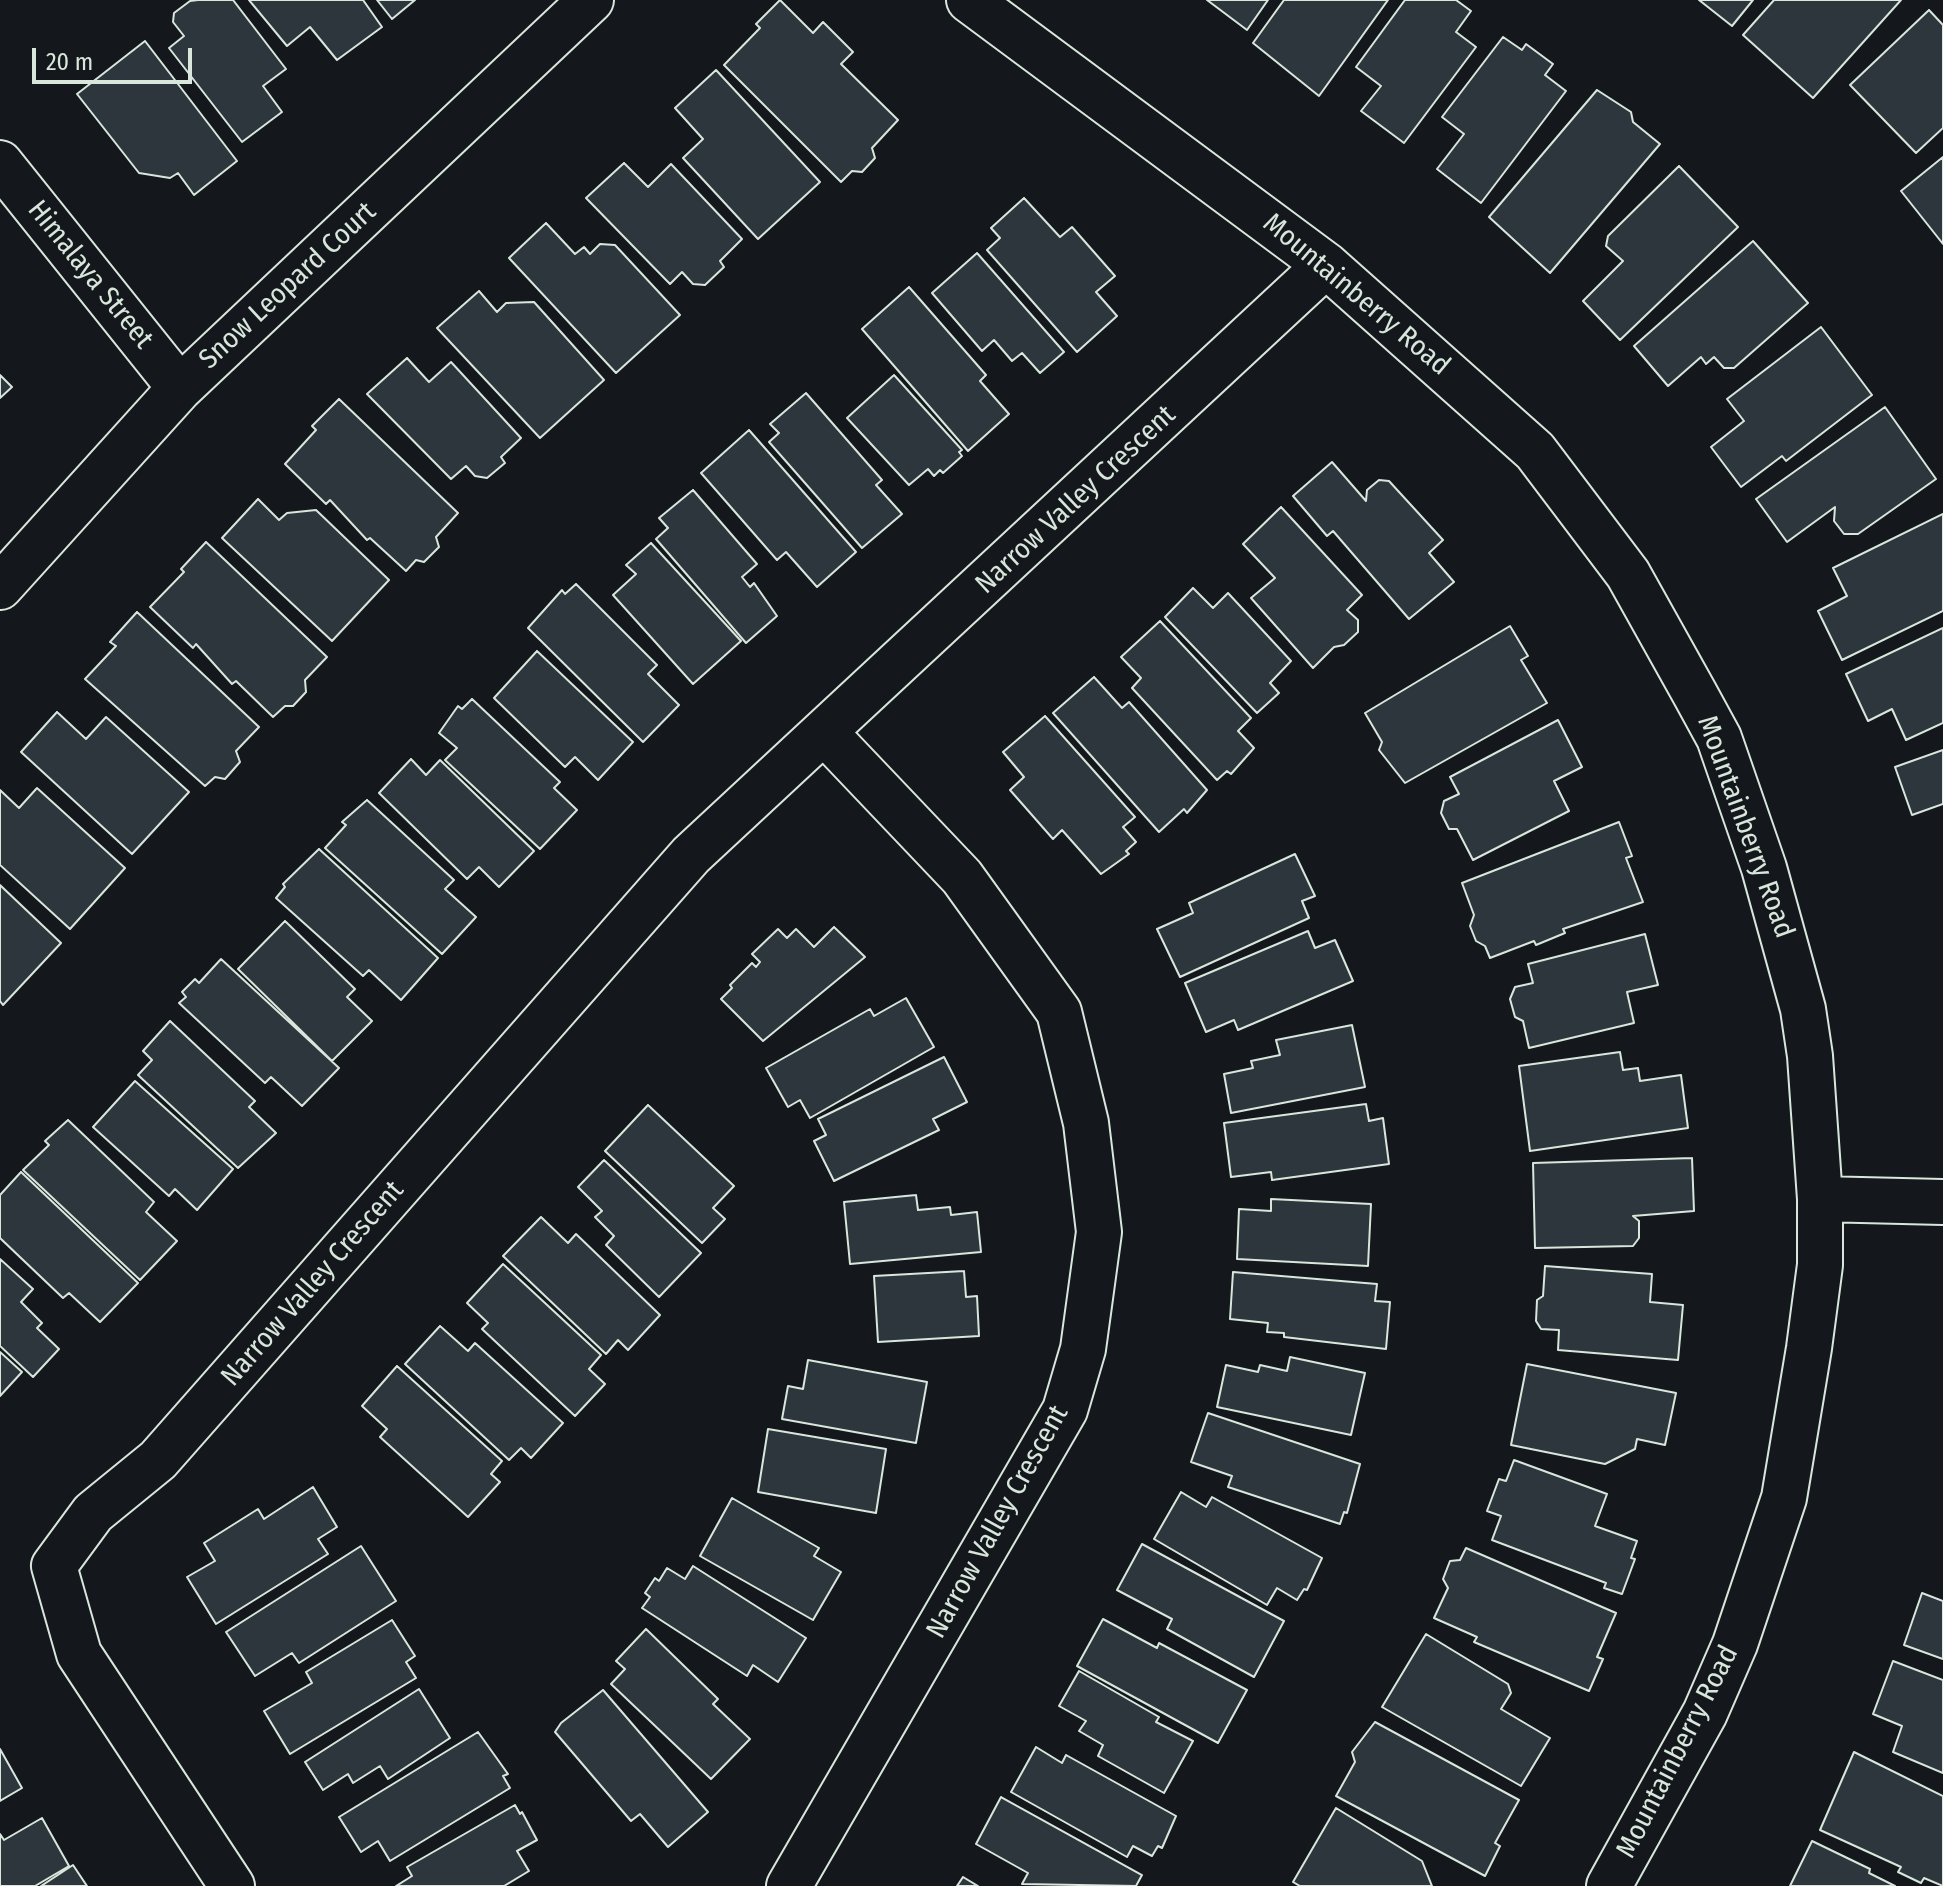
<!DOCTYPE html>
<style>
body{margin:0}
#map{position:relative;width:1943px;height:1886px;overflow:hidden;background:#14181c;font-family:"Fira Sans Condensed",sans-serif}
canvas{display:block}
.scale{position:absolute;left:32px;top:48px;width:160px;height:36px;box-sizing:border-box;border:4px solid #d8e6dc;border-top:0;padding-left:10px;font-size:24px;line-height:28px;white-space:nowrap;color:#d8e6dc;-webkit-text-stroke:6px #14181c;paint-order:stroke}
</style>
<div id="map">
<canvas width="1943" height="1886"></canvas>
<div class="scale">20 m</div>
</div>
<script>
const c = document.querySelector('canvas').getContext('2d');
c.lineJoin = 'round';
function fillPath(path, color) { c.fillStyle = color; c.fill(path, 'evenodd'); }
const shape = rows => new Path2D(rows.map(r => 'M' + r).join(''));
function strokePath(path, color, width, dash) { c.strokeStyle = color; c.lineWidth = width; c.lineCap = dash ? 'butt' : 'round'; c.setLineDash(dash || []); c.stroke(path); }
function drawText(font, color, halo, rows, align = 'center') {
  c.font = font + ' "Fira Sans Condensed",sans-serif'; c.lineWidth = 6; c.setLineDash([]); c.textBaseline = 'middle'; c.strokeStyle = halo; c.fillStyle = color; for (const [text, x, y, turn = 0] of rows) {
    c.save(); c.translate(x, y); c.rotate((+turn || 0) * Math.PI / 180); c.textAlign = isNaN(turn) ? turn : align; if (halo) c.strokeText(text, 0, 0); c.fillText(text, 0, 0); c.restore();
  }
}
const building = shape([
 [198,0,233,0,286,69,263,86,282,112,242,142,169,48,184,36,173,22,174,13,190,1,198,0],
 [249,0,363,0,382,27,337,60,310,27,287,46,249,0],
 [377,0,415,0,392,19,377,0],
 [780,0,813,33,823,22,853,52,841,64,898,120,872,148,875,158,862,172,852,171,841,182,724,65,760,28,756,24,780,0],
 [1207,0,1268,0,1247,30,1207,0],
 [1284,0,1388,0,1319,96,1253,43,1284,0],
 [1405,0,1456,0,1471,11,1456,32,1476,47,1404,143,1361,111,1381,86,1356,67,1405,0],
 [1699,0,1753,0,1732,26,1699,0],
 [1774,0,1901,0,1813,98,1743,35,1774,0],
 [1929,10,1943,25,1943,128,1916,153,1850,85,1929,10],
 [1503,37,1522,50,1526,44,1553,64,1545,75,1566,91,1481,203,1437,169,1464,134,1442,117,1503,37],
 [145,41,237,161,194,195,178,173,170,178,139,173,77,94,145,41],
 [716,70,820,182,758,239,683,158,703,139,675,108,716,70],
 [1597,90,1631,112,1633,122,1660,144,1550,273,1489,217,1597,90],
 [1943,157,1943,244,1901,191,1943,157],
 [624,163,648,187,671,164,742,239,720,261,724,267,705,285,693,284,682,272,670,284,586,198,624,163],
 [1679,166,1738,227,1620,340,1583,301,1623,261,1606,246,1608,236,1679,166],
 [1024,198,1060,237,1072,227,1115,276,1096,292,1117,316,1077,352,987,250,1000,238,991,228,1024,198],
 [546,223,575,254,584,247,590,254,600,244,615,245,680,315,616,373,509,258,546,223],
 [1753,241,1808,303,1734,368,1724,368,1714,357,1706,364,1701,357,1668,386,1634,346,1753,241],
 [977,253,1064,352,1040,373,1022,353,1012,361,994,340,982,351,932,293,977,253],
 [909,287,986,375,980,381,1009,414,968,451,862,329,909,287],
 [479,291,497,312,506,303,534,302,604,380,540,438,437,328,479,291],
 [1821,327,1872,395,1786,461,1782,456,1741,487,1711,447,1744,421,1727,399,1821,327],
 [407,358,429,382,451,362,521,438,501,457,505,463,487,478,475,476,466,466,451,479,367,394,407,358],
 [0,375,12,387,0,398,0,375],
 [894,375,962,450,959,452,962,456,943,473,940,470,934,476,928,469,909,485,847,418,894,375],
 [806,393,882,480,876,485,902,514,862,548,769,442,779,433,770,424,806,393],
 [339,399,458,513,436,537,439,547,424,562,416,560,406,571,370,538,367,540,330,500,326,504,285,464,316,430,312,426,339,399],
 [1885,407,1936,479,1858,534,1844,534,1834,521,1835,507,1787,542,1756,499,1885,407],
 [749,430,856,552,817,587,786,552,777,560,701,473,749,430],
 [1332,462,1366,501,1367,490,1379,480,1389,481,1443,540,1429,553,1454,582,1409,619,1333,531,1327,536,1293,496,1332,462],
 [693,490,757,564,742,577,750,587,754,583,777,616,746,643,656,539,668,528,659,518,693,490],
 [258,499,279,520,287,513,316,510,389,580,332,641,222,538,258,499],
 [1281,507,1362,595,1347,610,1358,620,1358,632,1344,645,1334,647,1313,668,1251,598,1275,578,1243,544,1281,507],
 [1943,514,1943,611,1842,660,1818,611,1847,596,1833,568,1943,514],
 [206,542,327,657,305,680,306,692,293,706,285,706,273,717,236,681,232,684,196,644,193,648,150,607,184,572,181,569,206,542],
 [651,543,741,641,693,684,613,595,636,574,626,565,651,543],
 [576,584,657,665,648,674,679,705,643,742,528,628,562,590,565,594,576,584],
 [1193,588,1213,608,1228,593,1291,661,1270,683,1279,693,1257,713,1165,617,1193,588],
 [137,612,259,727,236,751,240,762,225,779,215,777,205,786,85,679,116,646,110,642,137,612],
 [1160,621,1251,718,1238,731,1254,748,1231,774,1227,771,1217,780,1132,688,1141,678,1121,657,1160,621],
 [1510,626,1528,656,1521,660,1547,703,1405,783,1379,750,1382,742,1365,713,1510,626],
 [1943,628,1943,723,1906,740,1892,709,1868,721,1846,674,1943,628],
 [537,651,633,742,598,780,575,757,565,767,494,698,537,651],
 [1094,677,1122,708,1129,702,1207,790,1187,813,1184,809,1159,832,1053,713,1094,677],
 [472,699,560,782,554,788,577,810,540,849,445,760,457,748,439,733,458,706,462,709,472,699],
 [57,712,86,739,106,717,189,792,132,854,21,752,57,712],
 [1045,716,1135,817,1123,827,1136,842,1126,851,1129,854,1101,874,1062,830,1053,839,1010,790,1024,777,1003,752,1045,716],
 [1558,720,1582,767,1554,781,1569,811,1473,860,1457,829,1449,829,1441,813,1444,801,1459,794,1450,777,1558,720],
 [1943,750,1943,804,1912,815,1895,767,1943,750],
 [411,759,426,775,440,760,534,851,499,887,479,867,467,879,379,793,411,759],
 [37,788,125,868,70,929,0,865,0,790,19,808,37,788],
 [367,800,454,880,445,889,476,917,442,954,325,848,346,825,342,822,367,800],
 [1619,822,1632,856,1626,858,1643,902,1563,929,1565,933,1536,945,1534,941,1490,958,1485,946,1476,941,1470,926,1474,915,1462,883,1619,822],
 [319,849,438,958,401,1000,369,970,363,976,276,898,285,887,283,884,319,849],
 [1295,854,1315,896,1302,901,1309,918,1180,977,1157,929,1193,913,1189,903,1295,854],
 [0,885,61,943,3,1005,0,1001,0,885],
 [285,921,355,989,347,997,372,1021,332,1061,238,969,285,921],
 [834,927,865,957,763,1041,721,999,732,988,730,985,752,963,756,967,760,962,752,954,778,929,787,938,796,929,814,947,834,927],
 [1308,931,1315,948,1335,940,1353,981,1238,1030,1234,1020,1206,1032,1185,983,1308,931],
 [1645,934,1658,985,1627,992,1634,1023,1529,1048,1523,1021,1515,1017,1510,999,1515,987,1533,983,1528,964,1645,934],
 [221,959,339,1068,302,1106,271,1077,265,1083,179,1003,186,997,182,992,195,979,199,983,221,959],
 [906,998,934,1047,810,1118,800,1100,788,1107,766,1068,870,1009,874,1016,906,998],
 [170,1021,255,1101,249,1107,276,1133,238,1168,138,1075,152,1060,143,1051,170,1021],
 [1352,1025,1365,1087,1231,1113,1224,1074,1253,1068,1251,1061,1280,1055,1276,1040,1352,1025],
 [1620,1052,1623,1070,1638,1068,1640,1081,1681,1075,1688,1128,1530,1151,1519,1066,1620,1052],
 [944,1057,967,1102,933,1119,939,1130,834,1181,814,1141,826,1135,818,1119,944,1057],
 [135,1081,233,1169,197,1210,175,1189,169,1196,93,1127,135,1081],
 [1366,1104,1369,1121,1383,1118,1389,1164,1272,1180,1271,1172,1231,1177,1224,1123,1366,1104],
 [648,1105,734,1186,713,1208,725,1219,702,1243,605,1151,648,1105],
 [68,1120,154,1202,146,1212,177,1241,140,1280,23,1170,49,1145,45,1141,68,1120],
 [1692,1158,1694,1211,1633,1216,1639,1221,1639,1238,1633,1246,1535,1248,1533,1163,1692,1158],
 [604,1160,701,1253,659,1297,606,1245,614,1236,595,1217,602,1211,578,1187,604,1160],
 [21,1172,138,1283,100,1322,69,1293,63,1298,0,1238,0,1195,21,1172],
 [916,1195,918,1210,950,1207,951,1215,977,1212,981,1252,850,1264,844,1202,916,1195],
 [1271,1199,1371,1204,1368,1266,1237,1259,1239,1209,1271,1211,1271,1199],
 [541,1217,568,1243,576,1234,660,1315,628,1350,618,1340,606,1354,503,1256,541,1217],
 [0,1259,33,1289,21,1302,42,1323,37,1328,59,1349,33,1377,0,1346,0,1259],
 [503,1264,601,1355,589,1369,605,1384,575,1416,482,1329,488,1323,467,1303,503,1264],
 [1545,1266,1652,1274,1650,1302,1683,1305,1678,1360,1558,1350,1559,1330,1541,1329,1536,1321,1537,1300,1543,1296,1545,1266],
 [964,1271,966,1297,977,1296,979,1336,878,1342,874,1276,964,1271],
 [1233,1272,1377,1284,1375,1301,1390,1302,1386,1349,1284,1337,1284,1333,1267,1332,1268,1323,1230,1319,1233,1272],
 [440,1326,468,1351,475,1343,563,1423,531,1458,521,1448,509,1460,405,1364,440,1326],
 [0,1352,22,1372,0,1396,0,1352],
 [1290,1357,1365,1373,1351,1435,1217,1407,1226,1365,1258,1372,1260,1365,1287,1371,1290,1357],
 [808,1360,927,1382,916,1443,782,1419,788,1386,803,1389,808,1360],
 [1527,1364,1676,1393,1665,1445,1637,1439,1635,1449,1605,1464,1511,1445,1527,1364],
 [397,1366,502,1461,491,1474,500,1482,468,1517,380,1437,387,1429,362,1406,397,1366],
 [1208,1413,1360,1464,1347,1513,1344,1512,1340,1524,1228,1487,1232,1476,1191,1462,1208,1413],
 [768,1429,886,1449,876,1513,758,1492,768,1429],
 [1514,1460,1607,1494,1595,1526,1637,1541,1631,1558,1635,1559,1622,1594,1604,1588,1606,1583,1492,1540,1501,1516,1487,1511,1499,1479,1506,1481,1514,1460],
 [313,1487,337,1527,318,1539,328,1554,216,1624,187,1577,215,1561,204,1543,258,1509,264,1519,313,1487],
 [1181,1492,1206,1507,1212,1497,1322,1558,1307,1590,1304,1589,1297,1600,1277,1588,1267,1605,1154,1539,1181,1492],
 [732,1498,819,1548,814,1556,841,1572,813,1620,700,1556,732,1498],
 [1142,1544,1284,1621,1254,1677,1167,1629,1172,1619,1117,1590,1142,1544],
 [361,1546,396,1601,299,1663,292,1653,255,1676,226,1632,361,1546],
 [1466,1548,1616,1613,1597,1657,1603,1659,1589,1691,1474,1642,1477,1637,1434,1618,1448,1588,1443,1579,1450,1561,1460,1560,1466,1548],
 [693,1566,806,1638,778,1682,753,1665,747,1676,642,1608,650,1597,645,1593,655,1578,659,1581,667,1568,685,1579,693,1566],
 [1922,1593,1943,1601,1943,1659,1904,1645,1922,1593],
 [1103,1619,1157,1648,1159,1643,1247,1690,1218,1743,1077,1666,1103,1619],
 [392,1620,415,1656,406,1662,416,1678,290,1754,264,1711,312,1683,306,1672,392,1620],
 [646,1629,718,1699,713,1704,750,1739,711,1779,611,1684,625,1669,616,1661,646,1629],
 [1426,1634,1508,1684,1511,1693,1501,1709,1550,1738,1521,1786,1382,1707,1426,1634],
 [1893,1661,1943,1680,1943,1773,1893,1752,1902,1726,1873,1714,1893,1661],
 [1079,1671,1159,1717,1156,1722,1193,1741,1164,1793,1098,1756,1103,1745,1079,1731,1086,1721,1059,1706,1079,1671],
 [419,1689,450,1738,388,1779,380,1766,353,1783,348,1774,323,1790,305,1762,419,1689],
 [603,1690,708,1812,668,1847,640,1814,631,1821,555,1732,561,1723,603,1690],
 [1375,1722,1519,1800,1495,1843,1500,1846,1485,1876,1336,1796,1355,1762,1352,1752,1375,1722],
 [478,1732,508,1774,503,1776,510,1788,390,1861,378,1841,361,1852,339,1817,478,1732],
 [1036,1747,1062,1763,1066,1755,1176,1816,1162,1848,1158,1846,1152,1856,1133,1846,1127,1857,1011,1792,1036,1747],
 [0,1749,22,1788,0,1801,0,1749],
 [1854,1752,1943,1796,1943,1886,1924,1878,1921,1883,1898,1872,1901,1867,1820,1830,1854,1752],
 [1001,1797,1142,1875,1136,1886,1022,1884,1028,1873,976,1844,1001,1797],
 [515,1805,520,1814,522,1812,537,1840,517,1851,529,1871,504,1886,396,1886,412,1876,407,1867,515,1805],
 [1336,1808,1422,1861,1432,1886,1300,1886,1293,1882,1336,1808],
 [42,1818,69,1866,35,1886,0,1886,0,1834,4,1840,42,1818],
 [1812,1841,1870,1869,1869,1873,1895,1886,1790,1886,1812,1841],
 [73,1865,87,1886,41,1886,73,1865],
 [963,1877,978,1886,957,1886,963,1877]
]);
fillPath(building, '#2c363c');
strokePath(building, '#d8e6dc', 2);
const street = shape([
 [969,0,1326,265,1535,451,1628,574,1695,694,1719,738,1764,868,1803,1009,1810,1056,1820,1199,1820,1265,1809,1348,1784,1498,1735,1644,1705,1713,1609,1886],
 [0,163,180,388],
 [0,587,180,388,591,0],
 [1820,1199,1943,1202],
 [232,1886,79,1654,54,1566,93,1513,158,1460,691,855,1326,265],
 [789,1886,1065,1410,1083,1349,1099,1232,1086,1123,1059,1012,962,877,826,734]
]);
strokePath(street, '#d8e6dc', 48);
strokePath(street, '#14181c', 44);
drawText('28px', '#d8e6dc', '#14181c', [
 ["Himalaya Street",90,275,51],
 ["Snow Leopard Court",288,286,-43],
 ["Mountainberry Road",1356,295,40],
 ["Narrow Valley Crescent",1076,500,-43],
 ["Mountainberry Road",1745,827,70],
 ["Narrow Valley Crescent",313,1284,-49],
 ["Narrow Valley Crescent",998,1522,-61],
 ["Mountainberry Road",1678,1752,-63]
]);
</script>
